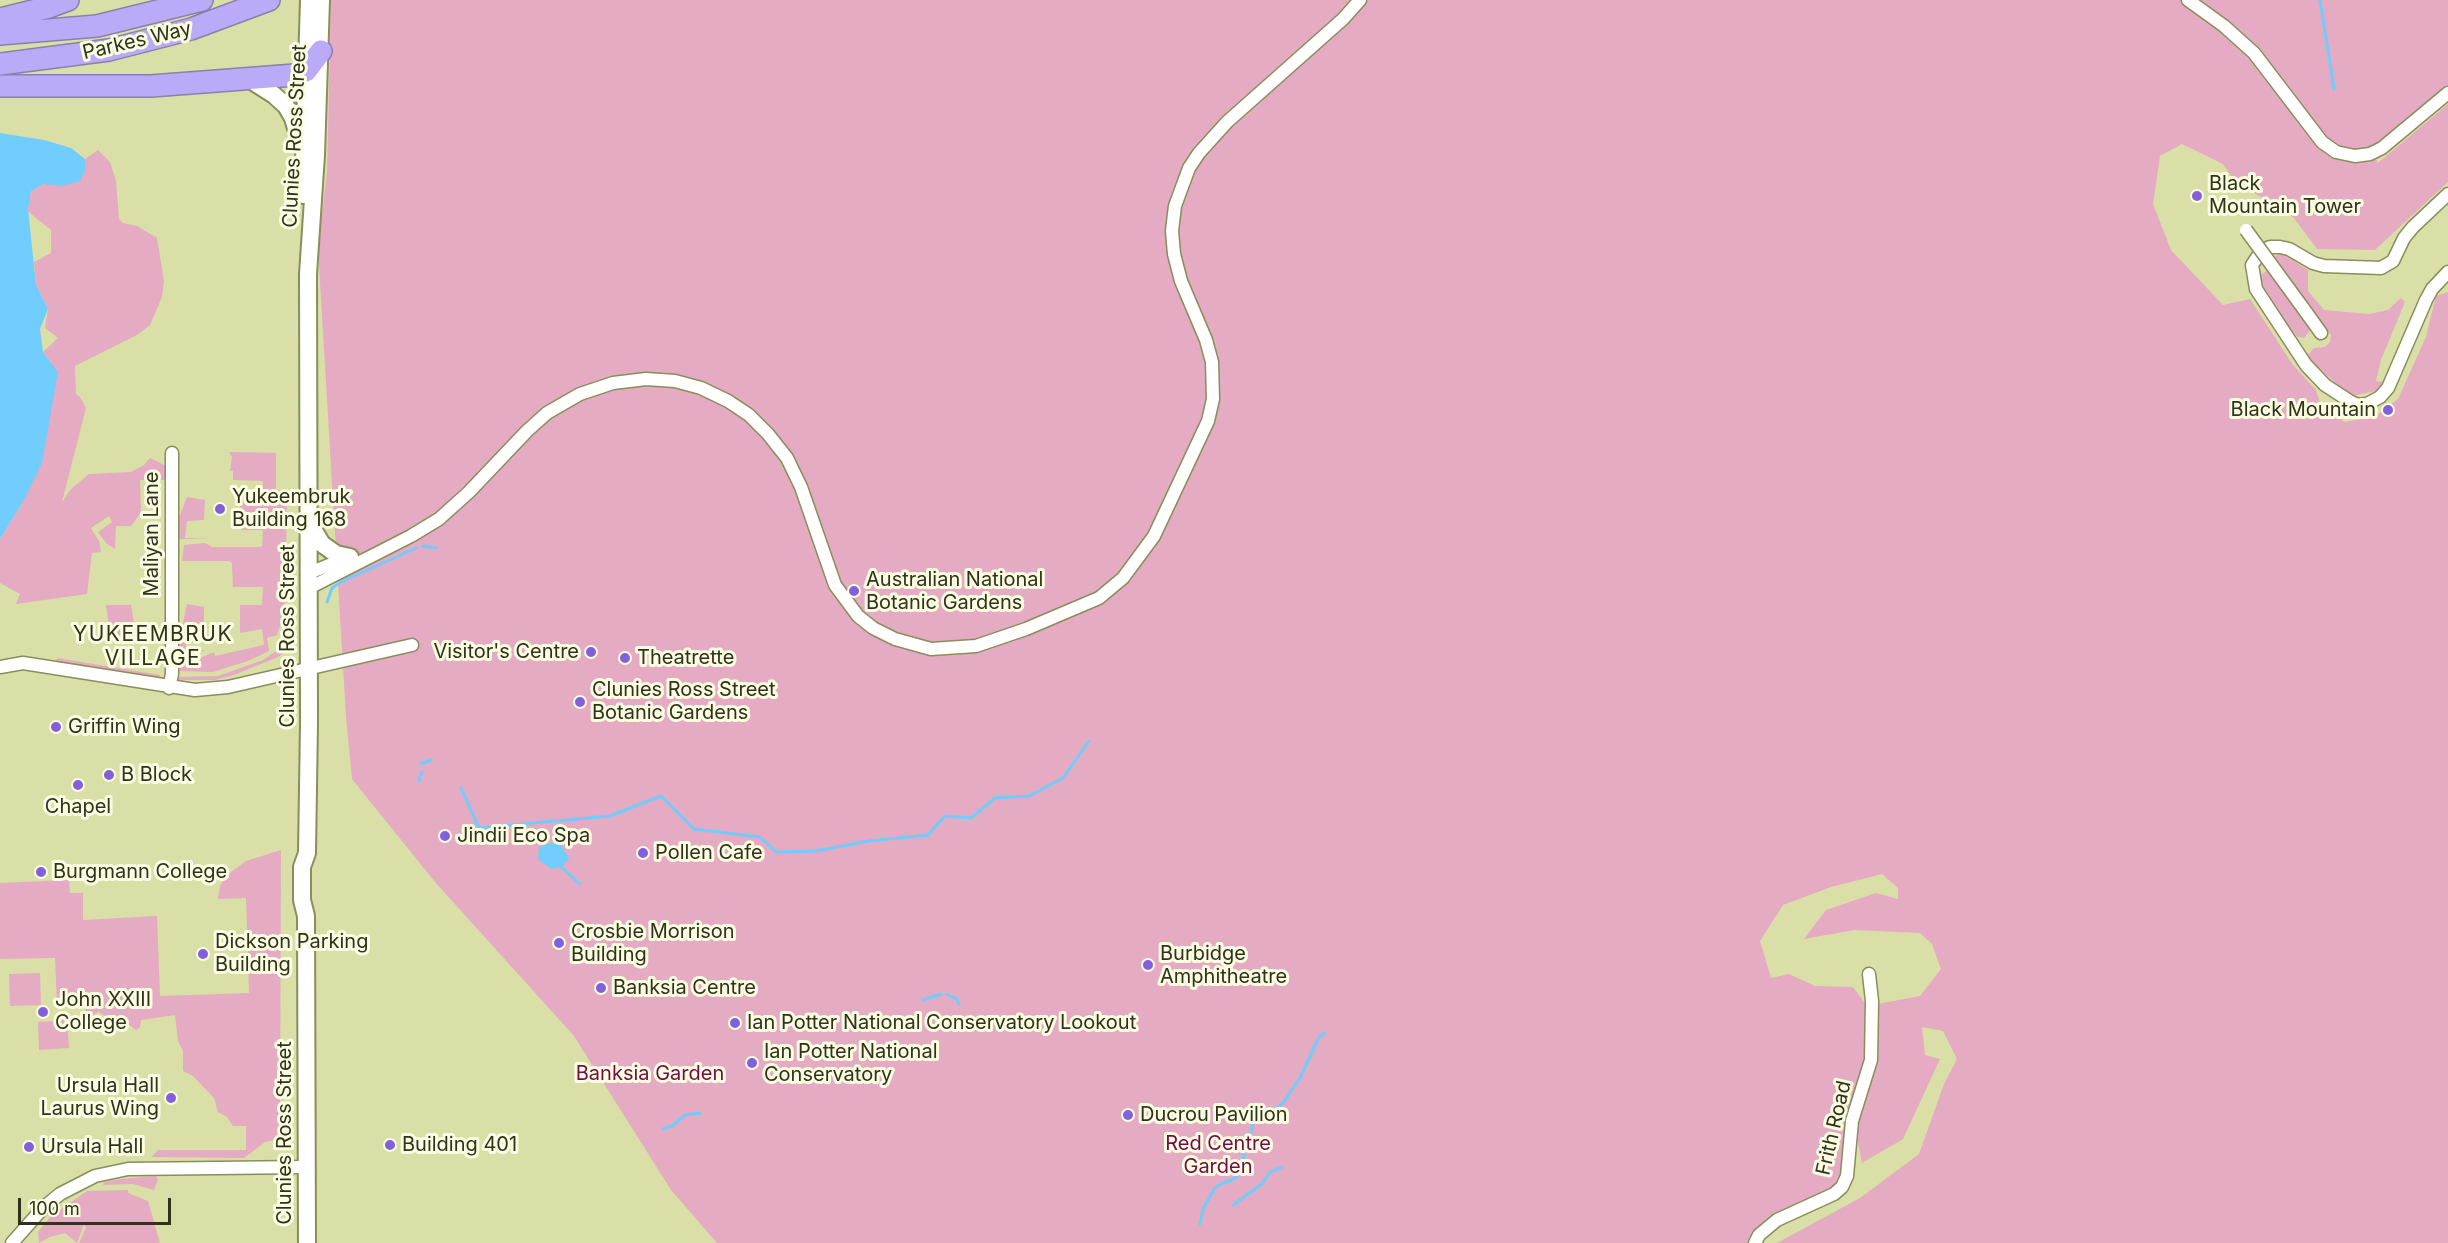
<!DOCTYPE html>
<style>
body{margin:0}
#map{position:relative;width:2448px;height:1243px;overflow:hidden;background:#d9dfa7;font-family:Inter,sans-serif}
canvas{display:block}
.scale{position:absolute;left:18px;top:1198px;width:153px;height:27px;box-sizing:border-box;border:3px solid #30321c;border-top:0;padding-left:8px;font-size:18px;line-height:21px;white-space:nowrap;color:#30321c;-webkit-text-stroke:4px #fafde1;paint-order:stroke}
</style>
<div id="map">
<canvas width="2448" height="1243"></canvas>
<div class="scale">100 m</div>
</div>
<script>
const c = document.querySelector('canvas').getContext('2d');
c.lineJoin = 'round';
function fillPath(path, color) { c.fillStyle = color; c.fill(path, 'evenodd'); }
const shape = rows => new Path2D(rows.map(r => 'M' + r).join(''));
function strokePath(path, color, width, dash) { c.strokeStyle = color; c.lineWidth = width; c.lineCap = dash ? 'butt' : 'round'; c.setLineDash(dash || []); c.stroke(path); }
function drawText(font, color, halo, rows, align = 'center') {
  c.font = font + ' Inter,sans-serif'; c.lineWidth = 6; c.setLineDash([]); c.textBaseline = 'middle'; c.strokeStyle = halo; c.fillStyle = color; for (const [text, x, y, turn = 0] of rows) {
    c.save(); c.translate(x, y); c.rotate((+turn || 0) * Math.PI / 180); c.textAlign = isNaN(turn) ? turn : align; if (halo) c.strokeText(text, 0, 0); c.fillText(text, 0, 0); c.restore();
  }
}
fillPath(shape([
 [331,0,2448,0,2448,85,2387,137,2369,147,2378,163,2448,104,2448,182,2375,250,2317,249,2294,218,2234,180,2223,164,2182,144,2160,156,2153,204,2171,250,2223,305,2250,299,2293,365,2316,390,2320,403,2345,422,2376,416,2398,399,2426,337,2436,296,2448,292,2448,1243,1777,1243,1860,1198,1919,1154,1944,1084,1957,1059,1943,1031,1922,1027,1925,1055,1940,1059,1903,1139,1862,1163,1854,1122,1864,1090,1846,1118,1840,1178,1826,1195,1766,1219,1753,1243,717,1243,671,1190,574,1036,435,882,352,779,346,716,318,249,327,172],
 [1882,874,1898,888,1898,899,1876,893,1826,910,1804,939,1854,930,1920,933,1932,944,1941,969,1920,996,1867,1006,1853,987,1815,986,1789,974,1771,978,1760,941,1783,905,1831,887],
 [98,150,110,162,116,181,119,219,123,223,137,226,157,238,164,281,162,297,150,325,137,335,75,366,76,394,80,397,86,408,62,502,71,489,89,474,131,472,144,465,150,458,166,466,166,480,140,480,141,512,131,526,116,526,115,549,106,543,98,532,112,522,109,516,91,528,99,541,101,552,92,553,87,594,16,604,20,594,0,583,0,539,24,500,51,362,43,352,58,338,45,328,48,309,36,285,34,262,51,253,51,230,26,210,31,191,44,184,86,168,85,159],
 [2282,253,2308,270,2308,291,2324,310,2369,314,2388,310,2401,298,2405,302,2381,360,2376,381,2385,382,2376,391,2351,396,2306,357,2314,348,2325,347,2330,342,2331,335,2273,257],
 [2268,270,2311,329,2304,338,2298,337,2289,330,2275,309,2269,294,2263,291,2259,276],
 [229,452,276,453,276,490,287,490,285,625,280,626,277,635,267,638,269,651,248,661,213,672,177,671,176,660,179,658,185,661,191,660,191,662,214,652,215,656,264,645,262,629,240,633,240,605,262,605,263,587,233,587,232,563,229,561,182,561,184,545,205,543,212,547,262,547,263,530,241,530,240,497,262,497,263,481,233,480,233,471,230,471,232,457],
 [187,497,205,500,204,520,187,521,185,538,211,539,177,539,177,523],
 [187,604,204,607,204,631,185,635,187,652,206,650,187,657,179,653,178,645],
 [106,605,131,605,134,622,109,627],
 [155,625,156,628,154,630,152,629,147,634,148,641,108,634,109,631],
 [282,647,284,653,278,657,234,675,215,680,176,680,176,677,218,676,263,660],
 [57,658,160,675,158,679,56,662],
 [281,850,280,1139,265,1142,244,1158,151,1157,158,1150,246,1150,246,1126,233,1126,227,1117,218,1112,214,1098,193,1076,183,1071,183,1051,178,1041,175,1015,141,1020,140,1027,136,1030,119,1017,111,1020,99,1012,86,1018,85,1004,57,1004,55,958,0,959,0,883,69,880,70,893,83,893,83,920,157,916,160,996,249,993,246,898,218,899,220,886,227,875,246,861],
 [40,973,41,1005,10,1006,9,974],
 [67,1020,69,1048,39,1050,38,1022],
 [156,1176,158,1180,154,1190,133,1184,103,1185,104,1182,120,1179],
 [128,1190,128,1193,148,1201,160,1243,79,1243,86,1228,84,1224,77,1243,65,1233,50,1237,39,1243,38,1232,50,1217,87,1191]
]), '#e4abc2');
fillPath(shape([
 [0,133,44,140,71,148,85,159,86,168,80,181,62,186,44,184,31,191,28,209,36,285,48,309,40,329,43,352,58,372,42,463,24,500,0,539],
 [547,844,560,844,564,850,569,858,562,867,551,869,538,859,539,847]
]), '#70cdfd');
strokePath(shape([
 [2320,0,2334,89],
 [423,546,436,548],
 [327,602,332,588,341,582,416,548],
 [421,764,431,760],
 [421,775,422,772],
 [419,778,420,781],
 [461,788,479,828,610,816,661,796,694,829,760,837,776,852,816,851,869,841,928,835,945,816,971,818,995,798,1029,796,1063,778,1089,741],
 [559,865,580,884],
 [946,994,957,999,959,1004],
 [923,1000,941,994],
 [663,1129,672,1126,685,1115,700,1113],
 [1233,1205,1262,1184,1269,1173,1282,1167],
 [1200,1224,1203,1209,1215,1188,1223,1183,1234,1179,1242,1172,1244,1153,1256,1115,1261,1112,1275,1109,1283,1103,1300,1078,1318,1039,1324,1033]
]), '#70cdfd', 3);
const street = shape([
 [2188,0,2224,26,2254,53,2322,142,2336,152,2355,156,2370,154,2382,148,2448,93],
 [2448,194,2413,227,2404,238,2393,261,2381,268,2324,266,2313,263,2289,249,2280,247,2270,247,2262,250,2252,265,2256,289,2306,365,2325,385,2351,402,2358,405,2367,404,2380,397,2388,388,2426,300,2432,289,2448,272],
 [2303,308,2321,333],
 [309,573,349,557],
 [309,588,411,536,439,519,469,492,527,431,547,413,580,394,613,383,646,379,675,381,701,388,728,401,749,415,768,434,787,458,801,487,835,585,858,616,873,628,895,639,931,649,976,646,1026,629,1099,598,1123,578,1154,536,1208,421,1213,399,1212,362,1206,340,1181,281,1174,254,1172,231,1175,206,1189,168,1199,153,1227,122,1343,19,1360,0],
 [0,667,23,663,195,690,228,687,412,645],
 [169,688,172,674,172,453],
 [12,1243,43,1208,60,1194,95,1176,128,1169,305,1167],
 [1755,1243,1759,1235,1777,1220,1834,1194,1842,1187,1847,1176,1852,1121,1871,1060,1872,1001,1869,974]
]);
const secondary = shape([
 [249,79,274,95,286,106,293,118,299,139],
 [303,195,309,0],
 [309,522,322,544,336,554,350,557],
 [307,1243,306,916,302,900,302,867,307,853,309,723,308,274,316,155,321,0]
]);
const highway = shape([
 [0,19,49,7,68,0],
 [0,34,97,26,202,0],
 [0,64,109,50,191,29,269,0],
 [0,86,151,86,295,75,306,71,321,51]
]);
strokePath(street, '#898e5a', 15);
strokePath(secondary, '#898e5a', 20);
strokePath(highway, '#8a80aa', 24);
strokePath(street, '#fff', 12);
strokePath(secondary, '#fff', 16);
strokePath(highway, '#baaaf7', 21);
const streetBridge = shape([
 [2246,230,2303,308]
]);
strokePath(streetBridge, '#898e5a', 15, []);
strokePath(streetBridge, '#fff', 12);
for (const [x, y, r, color] of [
 [2197,196,6,"#8360db"],
 [2388,410,6,"#8360db"],
 [220,509,6,"#8360db"],
 [854,591,6,"#8360db"],
 [591,652,6,"#8360db"],
 [625,658,6,"#8360db"],
 [580,702,6,"#8360db"],
 [56,727,6,"#8360db"],
 [109,775,6,"#8360db"],
 [78,785,6,"#8360db"],
 [445,836,6,"#8360db"],
 [643,853,6,"#8360db"],
 [41,872,6,"#8360db"],
 [559,943,6,"#8360db"],
 [203,954,6,"#8360db"],
 [1148,965,6,"#8360db"],
 [601,988,6,"#8360db"],
 [43,1012,6,"#8360db"],
 [735,1023,6,"#8360db"],
 [752,1063,6,"#8360db"],
 [171,1098,6,"#8360db"],
 [1128,1115,6,"#8360db"],
 [390,1145,6,"#8360db"],
 [29,1147,6,"#8360db"]
]) { const dot = new Path2D(); dot.arc(x, y, r, 0, 2 * Math.PI); c.fillStyle = color; c.fill(dot); strokePath(dot, '#fafde1', 2); }
drawText('20px', '#30321c', '#fafde1', [
 ["Parkes Way",137,41,-13],
 ["Clunies Ross Street",295,136,-87],
 ["Maliyan Lane",152,534,-90],
 ["Clunies Ross Street",288,636,-90],
 ["Frith Road",1834,1128,-77],
 ["Clunies Ross Street",285,1133,-90]
]);
drawText('20px', '#30321c', '#fafde1', [
 ["Black",2209,184],
 ["Mountain Tower",2209,207],
 ["Black Mountain",2376,410,"right"],
 ["Yukeembruk",232,497],
 ["Building 168",232,520],
 ["Australian National",866,580],
 ["Botanic Gardens",866,603],
 ["Visitor's Centre",579,652,"right"],
 ["Theatrette",637,658],
 ["Clunies Ross Street",592,690],
 ["Botanic Gardens",592,713],
 ["Griffin Wing",68,727],
 ["B Block",121,775],
 ["Chapel",78,807,"center"],
 ["Jindii Eco Spa",457,836],
 ["Pollen Cafe",655,853],
 ["Burgmann College",53,872],
 ["Crosbie Morrison",571,932],
 ["Building",571,955],
 ["Dickson Parking",215,942],
 ["Building",215,965],
 ["Burbidge",1160,954],
 ["Amphitheatre",1160,977],
 ["Banksia Centre",613,988],
 ["John XXIII",55,1000],
 ["College",55,1023],
 ["Ian Potter National Conservatory Lookout",747,1023],
 ["Ian Potter National",764,1052],
 ["Conservatory",764,1075],
 ["Ursula Hall",159,1086,"right"],
 ["Laurus Wing",159,1109,"right"],
 ["Ducrou Pavilion",1140,1115],
 ["Building 401",402,1145],
 ["Ursula Hall",41,1147]
], 'left');
drawText('20px', '#710c45', '#fafde1', [
 ["Banksia Garden",650,1074],
 ["Red Centre",1218,1144],
 ["Garden",1218,1167]
]);
c.letterSpacing = '1.5px';
drawText('21px', '#30321c', '#fafde1', [
 ["YUKEEMBRUK",153,635],
 ["VILLAGE",153,659]
]);
c.letterSpacing = '0px';
</script>
